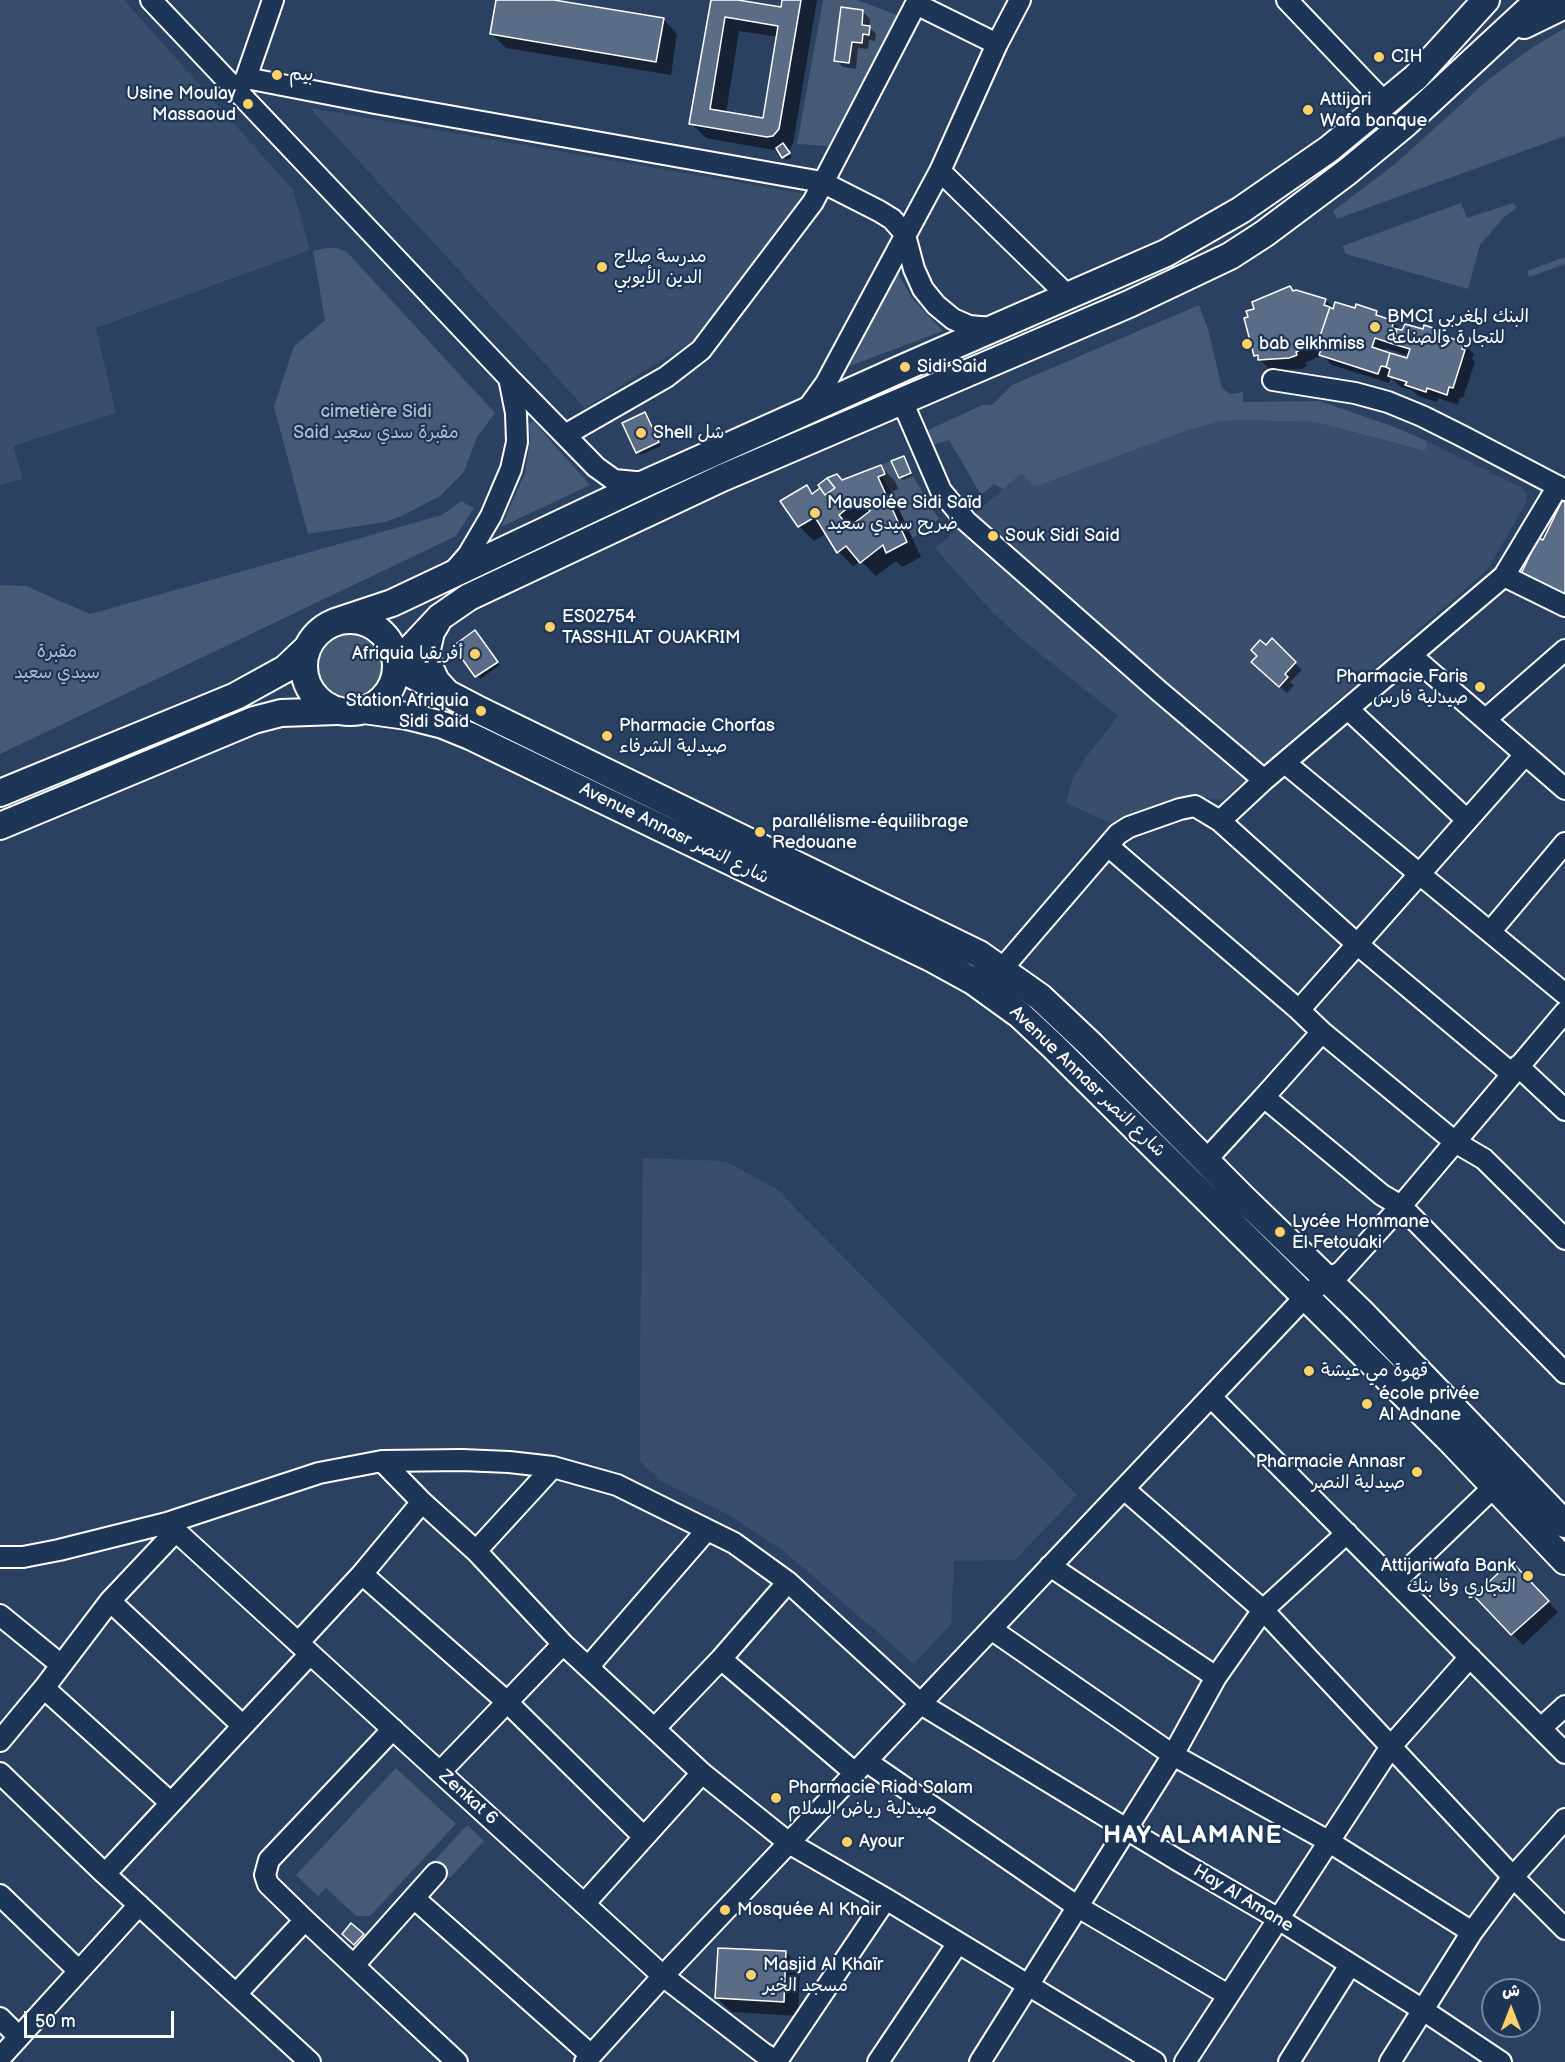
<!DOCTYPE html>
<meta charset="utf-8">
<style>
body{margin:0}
#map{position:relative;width:1565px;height:2062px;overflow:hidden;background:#2a4161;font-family:"Balsamiq Sans","Playpen Sans Arabic",sans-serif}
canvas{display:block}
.north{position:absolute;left:1481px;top:1978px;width:60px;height:60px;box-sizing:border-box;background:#1d3557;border:2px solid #77869a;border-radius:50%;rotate:0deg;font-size:16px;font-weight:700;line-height:24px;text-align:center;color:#fff}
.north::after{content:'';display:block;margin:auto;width:21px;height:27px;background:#ffd166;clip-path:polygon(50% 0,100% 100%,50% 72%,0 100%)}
.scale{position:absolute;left:24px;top:2011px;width:150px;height:27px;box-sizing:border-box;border:3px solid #fff;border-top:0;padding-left:8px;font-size:18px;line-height:21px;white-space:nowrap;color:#fff;-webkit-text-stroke:4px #1d3557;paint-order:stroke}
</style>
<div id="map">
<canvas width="1565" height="2062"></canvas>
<div class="north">ش</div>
<div class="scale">50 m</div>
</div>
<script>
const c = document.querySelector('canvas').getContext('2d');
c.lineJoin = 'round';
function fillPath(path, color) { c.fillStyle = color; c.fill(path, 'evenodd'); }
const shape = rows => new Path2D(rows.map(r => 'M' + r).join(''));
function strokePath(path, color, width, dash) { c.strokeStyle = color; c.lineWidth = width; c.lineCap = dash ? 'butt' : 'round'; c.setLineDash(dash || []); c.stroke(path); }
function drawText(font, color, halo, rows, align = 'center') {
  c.font = font + ' "Balsamiq Sans","Playpen Sans Arabic",sans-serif'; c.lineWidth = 4.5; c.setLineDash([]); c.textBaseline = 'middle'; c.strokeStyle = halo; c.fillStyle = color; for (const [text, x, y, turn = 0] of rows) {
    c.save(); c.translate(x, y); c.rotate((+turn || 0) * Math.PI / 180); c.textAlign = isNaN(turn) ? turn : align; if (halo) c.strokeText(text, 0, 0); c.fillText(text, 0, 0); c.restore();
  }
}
fillPath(shape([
 [0,0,124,0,293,190,310,250,96,328,116,413,13,446,23,479,0,485],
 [310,108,805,194,694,340,585,408],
 [1237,420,1315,422,1424,451,1427,441,1522,488,1527,494,1527,501,1487,570,1222,800,1196,797,1183,798,1124,817,1114,825,1066,803,1072,780,1084,760,1118,716,1019,637,990,610,935,548,1022,473,1219,422],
 [643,1158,725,1161,777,1189,1077,1495,1015,1560,954,1561,951,1624,914,1664,785,1552,727,1514,661,1481,640,1461,640,1356]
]), '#394e6c');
fillPath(shape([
 [823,0,857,0,897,15,828,146,797,144],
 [1565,28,1565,136,1337,219,1333,211,1395,164,1489,79,1530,49],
 [1461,203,1467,218,1513,203,1517,208,1504,217,1480,245,1468,289,1346,254,1342,246],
 [327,248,337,248,346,251,495,413,477,437,464,472,440,496,402,516,385,522,308,534,274,407,294,346,325,320,313,251],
 [1565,257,1565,264,1529,277,1527,271],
 [897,271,911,297,943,331,850,366],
 [1199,305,1208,329,1222,388,1230,394,1243,392,1243,402,1319,401,1392,426,1427,441,1425,451,1315,422,1237,420,1219,422,1188,430,1034,487,1022,473,1003,489,994,484,981,495,949,440,933,445,926,431,982,405,992,405,1012,385],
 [533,421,590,485,501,527,525,473,530,440,529,424],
 [891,461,899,478,911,473,939,519,913,538,882,475,885,474,881,465],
 [461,501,474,508,456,536,0,754,0,585,26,586,90,614,442,515],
 '317 666a34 34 0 1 1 68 0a34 34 0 1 1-68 0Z',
 [396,1768,456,1824,370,1916,356,1916,326,1888,318,1896,296,1875],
 [467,1825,484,1841,450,1878,433,1862]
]), '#465975');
fillPath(shape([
 [498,0,545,0,663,19,677,34,671,75,506,48,492,34],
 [713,0,744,0,744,3,782,9,784,0,817,0,793,144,790,149,787,150,792,157,786,160,779,151,706,138,691,123],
 [739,31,778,37,764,119,726,113],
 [863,12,870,19,869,27,876,34,875,41,869,40,868,49,858,48,856,69,843,67,836,60],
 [1294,292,1325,300,1335,309,1376,312,1383,319,1393,322,1403,332,1444,333,1450,339,1463,343,1474,354,1472,359,1475,362,1463,398,1460,397,1458,405,1438,398,1437,402,1418,396,1412,390,1401,387,1391,377,1389,383,1332,365,1322,355,1305,363,1307,366,1301,369,1270,370,1255,355],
 [1385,348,1409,356,1408,360,1384,352],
 [644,414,661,446,640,455,624,424],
 [904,457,913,476,903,480,900,477],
 [880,466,895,481,898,489,891,492,921,557,902,567,896,561,876,576,861,561,853,566,839,552,827,533,814,541,799,526,782,501,807,487,814,494,822,488],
 [478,635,500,665,480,679,455,647],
 [1272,641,1302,670,1290,682,1294,685,1287,693,1260,669],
 [1522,1574,1558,1612,1523,1645,1476,1596],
 [351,1925,366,1938,358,1947,344,1934],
 [786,1952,800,1967,798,2016,732,2012,717,1998]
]), '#0007');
const building = shape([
 [496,0,554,0,664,18,656,62,490,34,496,0],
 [711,0,738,0,781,7,782,0,801,0,779,129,773,136,767,137,689,124,711,0],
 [725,17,778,26,763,118,710,109,725,17],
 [841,7,863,10,862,25,870,26,869,35,863,34,862,43,852,42,849,63,834,61,841,7],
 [783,143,790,153,782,158,776,148,783,143],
 [1290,286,1293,291,1296,290,1326,299,1324,305,1330,307,1317,345,1312,344,1296,352,1297,355,1289,358,1258,360,1258,355,1254,356,1244,318,1248,317,1246,311,1254,309,1252,302,1290,286],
 [1335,302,1355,308,1356,304,1377,311,1376,315,1394,321,1392,328,1397,329,1393,344,1375,338,1372,347,1390,353,1386,367,1381,366,1378,374,1319,355,1322,347,1317,345,1330,307,1333,309,1335,302],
 [1405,324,1423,329,1424,325,1445,332,1444,336,1463,342,1462,349,1465,350,1453,388,1449,387,1447,395,1427,388,1426,392,1405,385,1407,382,1388,376,1390,369,1386,367,1390,353,1407,358,1410,349,1393,344,1397,329,1402,330,1405,324],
 [645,412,659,442,636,453,622,423,645,412],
 [904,456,911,473,899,478,891,461,904,456],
 [881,465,885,474,878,477,907,542,886,553,883,545,860,563,846,546,837,553,815,517,798,527,780,501,807,485,812,494,820,488,825,495,835,488,827,478,837,474,842,480,881,465],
 [860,498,870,511,849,527,839,515,860,498],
 [827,478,835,488,825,495,818,485,827,478],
 [1562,501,1565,502,1565,595,1521,574,1538,538,1543,540,1562,501],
 [475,630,498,662,475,677,453,646,475,630],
 [1272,638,1296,662,1285,674,1288,677,1279,687,1251,662,1257,656,1251,650,1260,640,1266,645,1272,638],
 [1511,1561,1549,1601,1511,1635,1474,1596,1511,1561],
 [351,1923,364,1934,354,1945,342,1934,351,1923],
 [718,1948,786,1951,784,2002,715,1998,718,1948]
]);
fillPath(building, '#5b6c86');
strokePath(building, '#fff', 1.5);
const minor = shape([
 [151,0,509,378,596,467,614,480,646,483],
 [1287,0,1386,104],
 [916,4,997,44],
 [246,78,375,103,822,182,879,211,892,219,900,228,905,235,914,269,923,289,936,305,953,319,969,326,992,328],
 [239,88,246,78,273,0],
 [940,171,1068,296],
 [1273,380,1355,393,1388,402,1422,416,1462,436,1565,490],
 [902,401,941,491,966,521,1159,691,1264,780],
 [805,412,826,383,940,171,997,44,1020,0],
 [565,435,666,377,701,350,813,202,918,0],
 [454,571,468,555,491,516,511,469,517,442,516,413,509,378],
 [1504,576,1565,606],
 [1412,656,1565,789],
 [1349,710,1467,820],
 [1486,719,1565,650],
 [1285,763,1565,994],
 [1220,821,1264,780,1504,576,1558,486],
 [1108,846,1299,1010,1322,1032,1455,1142,1484,1159,1565,1239],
 [1490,932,1565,843],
 [1001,970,1118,834,1129,827,1180,809,1195,806,1220,821,1357,944,1511,1073],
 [1299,1010,1525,755],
 [1322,1032,1264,1097,1382,1195,1401,1206,1565,1373],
 [1518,1066,1565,1110],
 [1206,1160,1264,1097],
 [1211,1397,1565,1753],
 [382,1461,422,1502,476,1551,563,1644,702,1773,789,1843,886,1899,1155,2062],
 [1124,1489,1263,1610,1513,1877,1565,1929],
 [167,1523,663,1976,763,2053,778,2062],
 [476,1551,553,1467],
 [0,1557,23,1557,59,1550,167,1523,319,1473,382,1461,462,1460,509,1462,553,1467,617,1485,734,1543,788,1582,921,1704,1179,1861,1277,1918,1423,2010,1501,2062],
 [1050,1566,1216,1677],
 [362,1574,506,1701,644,1837],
 [1395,1582,1503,1478],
 [110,1601,243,1726],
 [0,1615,60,1664],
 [991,1629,1173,1755,1328,1841,1472,1932],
 [298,1643,362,1574,422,1502],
 [721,1659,855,1773],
 [589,1666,707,1530],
 [44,1688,171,1803],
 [655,1728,721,1659,788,1582],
 [1541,1728,1565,1706],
 [393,1729,269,1860,265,1875,268,1884,305,1920,457,2062],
 [0,1741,44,1688,110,1601,176,1531],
 [866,1761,1078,1907,1228,1995],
 [440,1772,563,1644],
 [0,1773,105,1874,310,2062],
 [105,1874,310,1654],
 [0,1895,79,1971],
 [414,1898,591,2055],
 [584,1904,702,1773],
 [354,1965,436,1873],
 [236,1994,305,1920],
 [0,2018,19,2037],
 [0,2058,139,1905],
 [777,2061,886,1899],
 [585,2062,663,1976,1306,1296,1327,1279,1341,1272,1401,1206,1565,1012],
 [878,2062,958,1943],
 [980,2062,1173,1755,1216,1677,1263,1610,1347,1533],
 [1185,2062,1392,1745,1470,1657],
 [1289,2062,1350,1965],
 [1390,2062,1472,1932,1513,1877,1565,1819]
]);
const major = shape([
 [1524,25,1565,5],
 '304 666a46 46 0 1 1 92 0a46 46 0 1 1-92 0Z',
 [335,622,392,603,646,483,905,367,1166,253,1241,210,1329,149,1416,77,1486,0],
 [437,622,431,632,427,649,429,666,436,681,446,692],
 [397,663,440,617,469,597,722,478,1129,304,1230,256,1264,234,1347,172,1405,124,1539,0],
 [397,667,481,711,979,954,1040,997,1091,1045,1242,1197,1360,1311,1565,1524],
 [364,710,407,716,443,725,470,736,933,959,973,981,1020,1015,1053,1046,1450,1440,1565,1561],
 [0,793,236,696,285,669,306,649],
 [0,826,254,720,281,713,337,711]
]);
strokePath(minor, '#fff', 24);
strokePath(major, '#fff', 30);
strokePath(minor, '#1d3557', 20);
strokePath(major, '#1d3557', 26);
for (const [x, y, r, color] of [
 [1379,57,6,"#ffd166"],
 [277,75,6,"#ffd166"],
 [248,104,6,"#ffd166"],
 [1308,110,6,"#ffd166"],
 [602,267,6,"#ffd166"],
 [1375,327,6,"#ffd166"],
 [1247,344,6,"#ffd166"],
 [905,367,6,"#ffd166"],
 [641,433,6,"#ffd166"],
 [815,513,6,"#ffd166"],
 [993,536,6,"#ffd166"],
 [550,627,6,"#ffd166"],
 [475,654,6,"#ffd166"],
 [1480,687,6,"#ffd166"],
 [481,711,6,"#ffd166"],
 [607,736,6,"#ffd166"],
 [760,832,6,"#ffd166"],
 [1280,1232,6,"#ffd166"],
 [1309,1371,6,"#ffd166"],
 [1367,1404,6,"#ffd166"],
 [1417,1472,6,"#ffd166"],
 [1528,1576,6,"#ffd166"],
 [776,1798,6,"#ffd166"],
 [847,1842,6,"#ffd166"],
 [725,1910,6,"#ffd166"],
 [751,1975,6,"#ffd166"]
]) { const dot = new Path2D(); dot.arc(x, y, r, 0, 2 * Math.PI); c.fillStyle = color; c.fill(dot); strokePath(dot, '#1d3557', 2); }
drawText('18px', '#fff', '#1d3557', [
 ["CIH",1391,57],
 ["بيم",289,75],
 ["Usine Moulay",236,94,"right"],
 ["Massaoud",236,115,"right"],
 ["Attijari",1320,100],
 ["Wafa banque",1320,121],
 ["مدرسة صلاح",614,257],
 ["الدين الأيوبي",614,278],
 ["BMCI البنك المغربي",1387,317],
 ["للتجارة والصناعة",1387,338],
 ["bab elkhmiss",1259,344],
 ["Sidi Said",917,367],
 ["Shell شل",653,433],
 ["Mausolée Sidi Saïd",827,503],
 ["ضريح سيدي سعيد",827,524],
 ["Souk Sidi Said",1005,536],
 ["ES02754",562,617],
 ["TASSHILAT OUAKRIM",562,638],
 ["Afriquia أفريقيا",463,654,"right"],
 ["Pharmacie Faris",1468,677,"right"],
 ["صيدلية فارس",1468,698,"right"],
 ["Station Afriquia",469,701,"right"],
 ["Sidi Said",469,722,"right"],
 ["Pharmacie Chorfas",619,726],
 ["صيدلية الشرفاء",619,747],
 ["parallélisme-équilibrage",772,822],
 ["Redouane",772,843],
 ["Lycée Hommane",1292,1222],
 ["El Fetouaki",1292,1243],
 ["قهوة مي عيشة",1321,1371],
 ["école privée",1379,1394],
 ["Al Adnane",1379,1415],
 ["Pharmacie Annasr",1405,1462,"right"],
 ["صيدلية النصر",1405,1483,"right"],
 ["Attijariwafa Bank",1516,1566,"right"],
 ["التجاري وفا بنك",1516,1587,"right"],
 ["Pharmacie Riad Salam",788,1788],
 ["صيدلية رياض السلام",788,1809],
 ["Ayour",859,1842],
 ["Mosquée Al Khair",737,1910],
 ["Masjid Al Khaïr",763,1965],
 ["مسجد الخير",763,1986]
], 'left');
drawText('18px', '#b5bdc8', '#1d3557', [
 ["cimetière Sidi",376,412],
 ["Said مقبرة سدي سعيد",376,433],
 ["مقبرة",57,652],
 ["سيدي سعيد",57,673]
]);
drawText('18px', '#fff', '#1d3557', [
 ["Avenue Annasr شارع النصر",674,834,26],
 ["Avenue Annasr شارع النصر",1087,1082,44],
 ["Zenkat 6",468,1798,42],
 ["Hay Al Amane",1243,1899,31]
]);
c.letterSpacing = '1.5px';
drawText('bold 24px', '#fff', '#1d3557', [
 ["HAY ALAMANE",1193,1837]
]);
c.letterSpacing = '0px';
</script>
